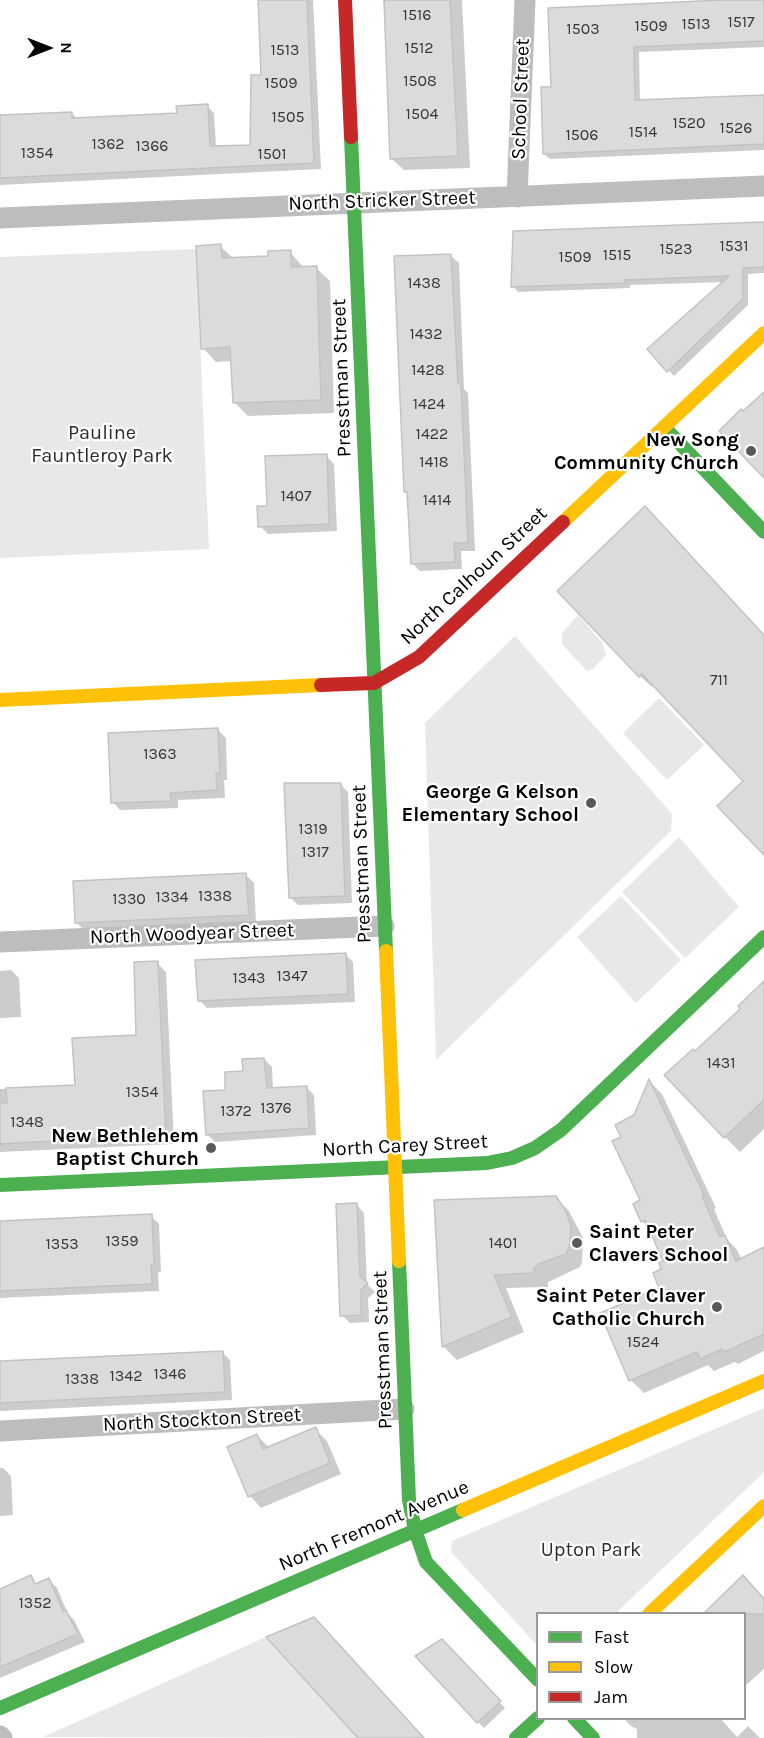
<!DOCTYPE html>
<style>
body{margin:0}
#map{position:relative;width:764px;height:1738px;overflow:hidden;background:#fff;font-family:Karla,sans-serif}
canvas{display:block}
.legend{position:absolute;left:536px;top:1612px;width:210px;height:108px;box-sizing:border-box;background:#fff;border:2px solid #999;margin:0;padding:8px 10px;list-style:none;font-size:18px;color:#000}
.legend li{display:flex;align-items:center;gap:12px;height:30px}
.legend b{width:30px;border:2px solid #999}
.north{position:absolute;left:18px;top:18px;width:60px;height:60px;-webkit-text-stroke:4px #fff;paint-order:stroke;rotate:90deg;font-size:16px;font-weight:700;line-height:24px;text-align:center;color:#000}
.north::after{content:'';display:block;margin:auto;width:21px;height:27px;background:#000;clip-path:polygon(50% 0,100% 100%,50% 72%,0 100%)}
</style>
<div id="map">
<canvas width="764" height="1738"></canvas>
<ul class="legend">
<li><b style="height:8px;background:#4caf50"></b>Fast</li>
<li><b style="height:8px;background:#ffc107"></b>Slow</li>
<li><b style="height:8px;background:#c62828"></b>Jam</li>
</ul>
<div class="north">N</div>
</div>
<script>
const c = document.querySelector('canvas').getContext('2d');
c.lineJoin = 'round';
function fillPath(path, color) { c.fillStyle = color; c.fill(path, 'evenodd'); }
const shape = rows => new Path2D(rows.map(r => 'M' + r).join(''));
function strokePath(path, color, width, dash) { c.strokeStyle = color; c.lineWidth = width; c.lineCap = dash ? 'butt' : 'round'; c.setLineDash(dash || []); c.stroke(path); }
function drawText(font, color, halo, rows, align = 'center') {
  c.font = font + ' Karla,sans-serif'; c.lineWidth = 4.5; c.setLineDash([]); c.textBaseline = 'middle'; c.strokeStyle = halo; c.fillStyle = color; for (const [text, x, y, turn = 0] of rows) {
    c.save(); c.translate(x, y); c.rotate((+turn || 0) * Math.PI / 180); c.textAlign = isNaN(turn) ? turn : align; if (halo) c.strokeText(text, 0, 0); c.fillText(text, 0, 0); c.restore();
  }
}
fillPath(shape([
 [196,249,209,549,0,558,0,257],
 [578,615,602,642,606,655,593,669,587,671,562,644,562,633],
 [515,636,672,814,671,831,436,1060,425,723],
 [659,698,704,745,667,780,623,733],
 [679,837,739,907,685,958,622,892],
 [621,896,681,960,636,1003,577,937],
 [764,1408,764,1472,616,1613,538,1614,537,1645,451,1552,452,1541],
 [266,1637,360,1738,43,1737]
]), '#e8e8e8');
fillPath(shape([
 [259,0,313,0,321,169,0,185,0,117,72,113,78,120,178,114,207,106,214,113,216,147,252,146,263,77],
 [385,0,462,0,470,168,404,170,391,158],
 [764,0,764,47,639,52,640,101,764,96,764,150,550,159,544,154,553,88,549,9],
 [764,224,764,273,748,274,748,305,674,376,649,349,725,282,630,285,630,288,518,292,513,286],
 [220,246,234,259,269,258,290,252,304,268,316,268,330,281,334,413,248,416,234,402,232,361,216,362,203,348],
 [451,256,459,263,464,389,468,393,475,551,461,551,462,569,420,571,412,563,409,495,405,491],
 [326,456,334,464,337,531,268,534,260,526,268,507],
 [656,520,736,604,734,605,764,636,764,853,746,781,654,685,652,687,640,676],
 [218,730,226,738,227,780,224,780,225,798,178,800,178,808,120,810,113,802],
 [340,784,348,792,352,903,298,905,290,897],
 [246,875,254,883,256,922,84,930,76,922],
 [345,954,353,962,355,1002,207,1008,199,1000],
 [157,963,166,972,174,1144,0,1152,0,1089,76,1086,138,1037],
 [11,970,19,978,21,1017,0,1018,0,971],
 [764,983,764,1129,740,1152,725,1137,695,1053,742,1009],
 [264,1059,272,1067,273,1089,306,1087,314,1095,316,1135,215,1142,207,1134,227,1091,245,1072],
 [650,1082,662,1094,716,1208,714,1209,727,1239,737,1250,742,1260,764,1248,764,1351,738,1364,735,1362,714,1371,708,1365,644,1393,631,1380,661,1288,665,1262,651,1229,642,1221,642,1201,622,1138,636,1117],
 [555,1197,569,1211,583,1238,582,1262,580,1267,548,1282,548,1287,506,1288,524,1332,457,1360,443,1346,436,1202],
 [357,1205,364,1213,367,1284,375,1292,368,1298,369,1322,350,1323,342,1315],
 [151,1216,159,1224,161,1272,158,1272,159,1291,0,1298,0,1222],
 [223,1353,230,1360,232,1400,0,1411,0,1363],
 [315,1429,327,1441,341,1474,261,1508,250,1496,229,1447,257,1436,270,1448],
 [0,1468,3,1468,11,1476,13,1515,0,1516],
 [743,1577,764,1599,764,1669,744,1687],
 [49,1580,57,1588,68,1614,74,1620,85,1642,0,1678,0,1600],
 [442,1641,505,1708,484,1728,417,1656],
 [623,1718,720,1718,737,1737,748,1726,760,1738,637,1738,637,1729,631,1726]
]), '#0003');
const building = shape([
 [258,0,307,0,314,163,0,178,0,115,72,112,72,118,95,117,177,113,176,106,208,104,210,146,250,145,251,75,261,75,258,0],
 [384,0,450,0,458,156,390,159,384,0],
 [722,0,764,0,764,41,634,47,635,100,764,95,764,144,543,154,541,87,551,87,548,8,722,0],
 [764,222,764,267,743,268,743,299,667,372,647,349,729,276,625,280,625,283,511,287,513,231,764,222],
 [221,244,222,258,268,256,268,251,291,250,291,267,317,266,321,400,233,403,230,347,201,349,196,246,221,244],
 [451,254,458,384,461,384,468,543,454,543,455,562,411,564,407,492,404,492,394,256,451,254],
 [764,392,764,478,719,431,741,409,743,411,764,392],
 [327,454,329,524,258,527,257,506,267,506,265,456,327,454],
 [645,506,764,635,764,855,717,806,743,781,642,674,639,677,557,591,645,506],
 [218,728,220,773,216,773,217,790,170,793,171,801,111,803,108,733,218,728],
 [284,783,341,783,345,896,289,898,284,783],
 [246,873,249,915,75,923,73,881,246,873],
 [346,953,348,994,198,1001,195,960,346,953],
 [158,961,166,1135,0,1144,0,1103,7,1103,6,1088,75,1085,72,1038,136,1035,134,962,158,961],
 [764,981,764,1100,724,1138,664,1075,693,1049,695,1051,740,1009,738,1006,764,981],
 [264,1058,267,1088,307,1086,309,1128,206,1135,203,1091,225,1090,225,1072,243,1071,242,1059,264,1058],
 [649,1079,704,1195,702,1196,720,1237,725,1235,736,1261,764,1247,764,1334,724,1352,722,1349,700,1359,697,1352,629,1381,600,1313,659,1288,653,1273,661,1269,659,1263,663,1261,645,1220,641,1222,633,1204,640,1200,612,1141,621,1137,615,1125,634,1115,649,1079],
 [556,1196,566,1211,571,1227,570,1244,566,1254,538,1264,538,1267,534,1268,534,1273,494,1275,512,1317,442,1347,434,1200,556,1196],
 [357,1203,360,1277,368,1283,361,1290,361,1315,340,1316,336,1204,357,1203],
 [152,1214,154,1265,151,1265,152,1284,0,1291,0,1221,152,1214],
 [223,1351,225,1392,0,1403,0,1361,223,1351],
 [316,1427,330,1463,248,1497,227,1447,257,1434,263,1449,316,1427],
 [31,1575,35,1584,49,1578,63,1611,66,1610,78,1634,0,1667,0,1589,31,1575],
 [743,1575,764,1599,764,1614,703,1614,743,1575],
 [314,1617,424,1738,358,1738,266,1637,314,1617],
 [442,1639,501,1701,477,1723,415,1656,442,1639]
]);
fillPath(building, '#dbdbdb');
strokePath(building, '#c3c3c3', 1.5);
strokePath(shape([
 [517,197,525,0],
 [0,218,764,186],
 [0,942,384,926],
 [0,1431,404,1409],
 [0,1736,2,1738]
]), '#bdbdbd', 21);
strokePath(shape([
 [351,137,386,951],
 [664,427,764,532],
 [0,1185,487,1163,512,1158,535,1148,561,1130,764,937],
 [399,1261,409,1500,415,1530,426,1562,538,1680],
 [0,1708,463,1510],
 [574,1718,593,1738],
 [516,1738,538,1718]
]), '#4caf50', 14);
strokePath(shape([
 [563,522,764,333],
 [0,700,321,685],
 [386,951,399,1261],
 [463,1510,764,1381],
 [649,1614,764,1506]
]), '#ffc107', 14);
strokePath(shape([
 [345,0,351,137],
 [321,685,374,683,419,657,563,522]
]), '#c62828', 14);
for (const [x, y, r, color] of [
 [751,451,6,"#595959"],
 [591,803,6,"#595959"],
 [211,1148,6,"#595959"],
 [577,1243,6,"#595959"],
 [717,1307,6,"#595959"]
]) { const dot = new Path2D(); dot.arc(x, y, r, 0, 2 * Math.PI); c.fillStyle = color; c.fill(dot); strokePath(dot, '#fff', 2); }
drawText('16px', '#373737', null, [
 ["1516",417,15],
 ["1517",741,22],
 ["1513",696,24],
 ["1509",651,26],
 ["1503",583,29],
 ["1512",419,48],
 ["1513",285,50],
 ["1508",420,81],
 ["1509",281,83],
 ["1504",422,114],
 ["1505",288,117],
 ["1520",689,123],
 ["1526",736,128],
 ["1514",643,132],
 ["1506",582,135],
 ["1362",108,144],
 ["1366",152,146],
 ["1354",37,153],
 ["1501",272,154],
 ["1531",734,246],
 ["1523",676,249],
 ["1515",617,255],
 ["1509",575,257],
 ["1438",424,283],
 ["1432",426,334],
 ["1428",428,370],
 ["1424",429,404],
 ["1422",432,434],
 ["1418",434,462],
 ["1407",296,496],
 ["1414",437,500],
 ["711",719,680],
 ["1363",160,754],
 ["1319",313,829],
 ["1317",315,852],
 ["1338",215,896],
 ["1334",172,897],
 ["1330",129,899],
 ["1347",292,976],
 ["1343",249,978],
 ["1431",721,1063],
 ["1354",142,1092],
 ["1376",276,1108],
 ["1372",236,1111],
 ["1348",27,1122],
 ["1359",122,1241],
 ["1401",503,1243],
 ["1353",62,1244],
 ["1524",643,1342],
 ["1346",170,1374],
 ["1342",126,1376],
 ["1338",82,1379],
 ["1352",35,1603]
]);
drawText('20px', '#000', '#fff', [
 ["School Street",521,99,-88],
 ["North Stricker Street",382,201,-2],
 ["Presstman Street",342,378,-92],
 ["North Calhoun Street",474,576,-43],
 ["Presstman Street",362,864,-92],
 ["North Woodyear Street",192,934,-2],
 ["North Carey Street",405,1146,-3],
 ["Presstman Street",383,1350,-92],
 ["North Stockton Street",202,1420,-3],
 ["North Fremont Avenue",374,1526,-23]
]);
drawText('20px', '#2c2c2c', '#fff', [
 ["Pauline",102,433],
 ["Fauntleroy Park",102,456],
 ["Upton Park",591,1550]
]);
drawText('bold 20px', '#000', '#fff', [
 ["New Song",739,440],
 ["Community Church",739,463],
 ["George G Kelson",579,792],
 ["Elementary School",579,815],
 ["New Bethlehem",199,1136],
 ["Baptist Church",199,1159],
 ["Saint Peter",589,1232,"left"],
 ["Clavers School",589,1255,"left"],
 ["Saint Peter Claver",705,1296],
 ["Catholic Church",705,1319]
], 'right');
</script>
